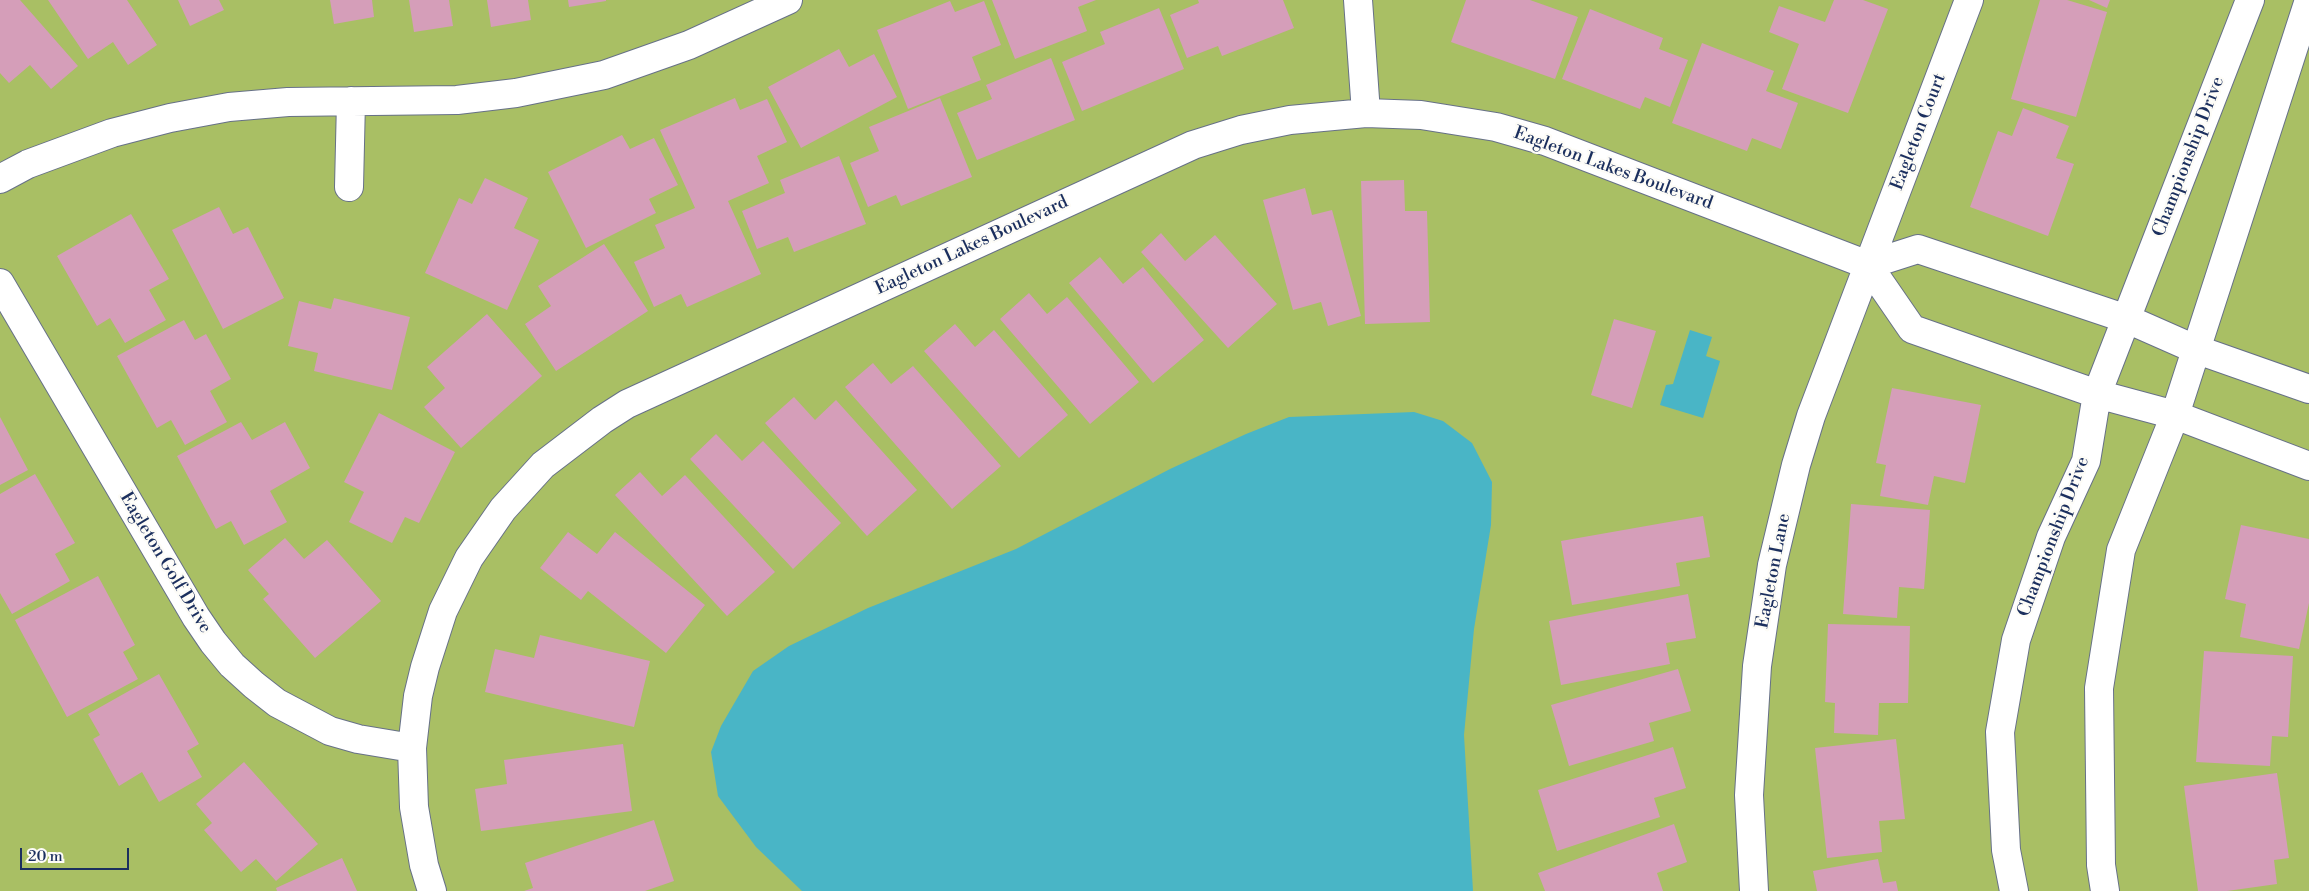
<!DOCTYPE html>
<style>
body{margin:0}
#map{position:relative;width:2309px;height:891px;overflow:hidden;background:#f3ebd4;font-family:"Libre Bodoni",serif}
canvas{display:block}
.scale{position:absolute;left:20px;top:848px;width:109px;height:22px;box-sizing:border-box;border:2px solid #1b2f5e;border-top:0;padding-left:6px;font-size:15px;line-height:18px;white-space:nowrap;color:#1b2f5e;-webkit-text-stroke:4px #fdfcf7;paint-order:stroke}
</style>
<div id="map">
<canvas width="2309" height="891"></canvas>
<div class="scale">20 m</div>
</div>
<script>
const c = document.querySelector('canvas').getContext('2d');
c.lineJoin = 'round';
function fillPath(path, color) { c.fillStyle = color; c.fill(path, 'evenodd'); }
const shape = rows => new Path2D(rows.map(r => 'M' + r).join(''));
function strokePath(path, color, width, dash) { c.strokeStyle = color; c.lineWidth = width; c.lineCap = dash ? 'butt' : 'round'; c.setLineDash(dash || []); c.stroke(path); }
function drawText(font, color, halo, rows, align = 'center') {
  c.font = font + ' "Libre Bodoni",serif'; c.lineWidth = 4.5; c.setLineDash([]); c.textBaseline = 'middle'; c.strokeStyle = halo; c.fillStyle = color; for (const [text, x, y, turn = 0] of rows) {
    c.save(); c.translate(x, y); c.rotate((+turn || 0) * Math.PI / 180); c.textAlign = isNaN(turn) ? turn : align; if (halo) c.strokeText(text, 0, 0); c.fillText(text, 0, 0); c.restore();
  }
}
fillPath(shape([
 [0,0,2309,0,2309,891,0,891]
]), '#a9bf64');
fillPath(shape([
 [1690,330,1712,337,1706,356,1720,361,1703,418,1660,405,1666,385,1673,384],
 [1414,412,1443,421,1472,443,1492,482,1491,525,1474,629,1464,735,1473,891,802,891,756,847,718,796,711,752,721,726,753,671,789,646,868,608,1016,549,1170,469,1246,434,1289,417]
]), '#49b5c6');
fillPath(shape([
 [0,0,20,0,78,66,51,89,30,65,9,83,0,73],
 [48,0,127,0,157,45,128,65,113,42,88,59],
 [178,0,219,0,224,10,190,26],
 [330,0,372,0,374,17,334,24],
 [409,0,449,0,453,26,414,32],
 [487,0,528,0,531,20,491,27],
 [568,0,606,0,606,1,569,7],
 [992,0,1096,0,1078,7,1087,31,1015,59],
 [1198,0,1283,0,1294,28,1222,56,1218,46,1187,58,1170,15,1199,3],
 [1466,0,1530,0,1578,17,1555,79,1451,42],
 [1834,0,1863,0,1888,9,1848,113,1782,89,1799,44,1769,32,1779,6,1825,22],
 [2040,0,2067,0,2107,12,2076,117,2011,99],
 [2089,0,2110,0,2107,8],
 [950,1,955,12,984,1,1001,45,972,57,981,80,908,109,877,30],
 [1159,8,1184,69,1082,111,1062,62,1105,44,1100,32],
 [1590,9,1663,38,1659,49,1688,60,1670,107,1645,97,1640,109,1562,79],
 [1702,43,1774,71,1766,91,1798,103,1781,149,1752,138,1747,151,1672,123],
 [839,49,849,67,874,54,897,97,801,148,768,87],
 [1051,58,1075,120,977,160,957,113,992,99,986,85],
 [735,98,740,110,767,99,787,142,757,156,769,183,728,201,761,274,687,307,681,294,654,307,634,262,665,248,655,225,695,208,660,130],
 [940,98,972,177,901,206,896,195,868,207,850,163,879,151,869,127],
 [2023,108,2069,126,2056,158,2074,164,2048,236,1970,207,1998,131,2012,136],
 [622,135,630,149,654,138,678,185,649,199,656,213,586,248,548,172],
 [839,156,866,224,794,252,788,237,757,249,742,211,785,193,780,180],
 [485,178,528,198,514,228,539,240,507,310,425,273,459,198,472,204],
 [1404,180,1405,211,1427,211,1430,322,1365,324,1361,181],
 [1305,188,1312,215,1332,210,1361,316,1328,326,1321,302,1293,310,1263,200],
 [219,207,233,234,248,227,284,298,223,329,172,230],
 [131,214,169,279,149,290,166,320,125,343,110,318,97,326,57,256],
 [1161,233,1185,261,1215,235,1277,304,1228,348,1141,252],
 [604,244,648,311,556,371,525,324,551,306,538,286],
 [1100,257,1123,284,1143,267,1204,340,1153,383,1069,283],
 [1029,293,1047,314,1067,297,1139,382,1090,424,1000,319],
 [334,298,410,317,392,390,314,371,318,353,288,346,299,301,331,309],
 [487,314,542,376,461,448,424,407,445,388,427,367],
 [1614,319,1656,331,1632,408,1591,395],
 [184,320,195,340,206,334,231,379,210,391,227,422,185,445,171,420,157,428,117,356],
 [955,324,975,347,994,330,1068,415,1019,458,924,351],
 [873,363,891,384,913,366,1001,466,952,509,845,387],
 [1892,388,1981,405,1965,483,1934,476,1928,505,1880,496,1886,465,1876,463],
 [794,397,815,420,836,400,917,490,867,536,765,423],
 [379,413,455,452,419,523,405,517,392,543,349,522,364,492,344,482],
 [0,417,28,470,0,485],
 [241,422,252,440,285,422,310,468,270,491,287,522,244,545,231,521,216,529,177,456],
 [716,434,742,461,763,441,841,523,793,569,690,459],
 [640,472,662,496,685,475,775,572,727,616,615,495],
 [35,474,75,543,55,554,70,581,12,614,0,593,0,494],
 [1851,504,1930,510,1924,589,1899,587,1897,618,1843,614],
 [1703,516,1710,557,1676,563,1680,586,1572,605,1561,541],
 [2241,525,2309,539,2309,603,2299,649,2240,637,2246,604,2225,599],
 [568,532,597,554,615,532,705,605,666,653,588,591,581,600,540,568],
 [285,538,304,559,327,540,381,601,315,658,263,599,269,594,248,570],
 [98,576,135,645,123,652,138,679,67,717,15,620],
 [1688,594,1696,638,1666,643,1670,664,1561,685,1549,621],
 [1828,624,1910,626,1908,703,1879,703,1878,735,1834,733,1835,703,1825,702],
 [540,635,650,661,634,727,485,692,495,649,534,658],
 [2204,651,2293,656,2288,737,2272,736,2270,766,2196,762],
 [1678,669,1691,711,1649,723,1654,741,1569,766,1551,705],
 [159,674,199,744,187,751,202,777,159,802,142,772,119,786,93,739,100,735,88,714],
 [1896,739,1905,819,1879,821,1882,852,1827,858,1815,748],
 [623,744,632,811,481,831,475,789,507,784,504,760],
 [1673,747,1686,788,1654,798,1660,817,1557,851,1538,790],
 [244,762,318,844,276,881,256,859,241,872,204,830,212,823,196,804],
 [2277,773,2289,858,2274,860,2277,884,2227,891,2198,891,2184,786],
 [654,820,674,881,645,891,524,891,533,888,525,863],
 [1674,824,1687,862,1657,873,1663,891,1545,891,1538,873],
 [342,858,357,891,277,891,276,888],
 [1878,859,1883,883,1896,881,1898,891,1817,891,1813,871]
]), '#d59eb9');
const minor = shape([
 [1358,0,1366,113],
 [0,179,28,164,112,133,170,118,229,107,288,102,457,100,516,93,604,75,689,45,788,0],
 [349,187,351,101],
 [1868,265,1918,249,2127,319,2195,349,2309,389],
 [0,283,196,617,213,642,232,665,254,685,277,703,330,731,358,739,412,748],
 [432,891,424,865,414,807,412,748,418,696,425,667,443,611,469,558,503,509,543,465,602,420,627,404,1193,145,1241,130,1290,120,1366,113,1421,115,1496,127,1545,141,1868,265,1912,329,2097,394,2175,415,2309,466],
 [1754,891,1749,795,1757,666,1772,565,1796,465,1811,416,1969,0],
 [2014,891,2006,850,2000,732,2016,640,2051,537,2086,461,2097,394,2250,0],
 [2105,891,2101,865,2099,688,2121,550,2175,415,2309,0]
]);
strokePath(minor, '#677187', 30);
strokePath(minor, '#fff', 28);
drawText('18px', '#1b2f5e', '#fdfcf7', [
 ["Eagleton Court",1919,132,-69],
 ["Championship Drive",2189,157,-69],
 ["Eagleton Lakes Boulevard",1613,169,20],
 ["Eagleton Lakes Boulevard",972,246,-25],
 ["Championship Drive",2054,537,-69],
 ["Eagleton Golf Drive",165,563,59],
 ["Eagleton Lane",1774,571,-79]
]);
</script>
